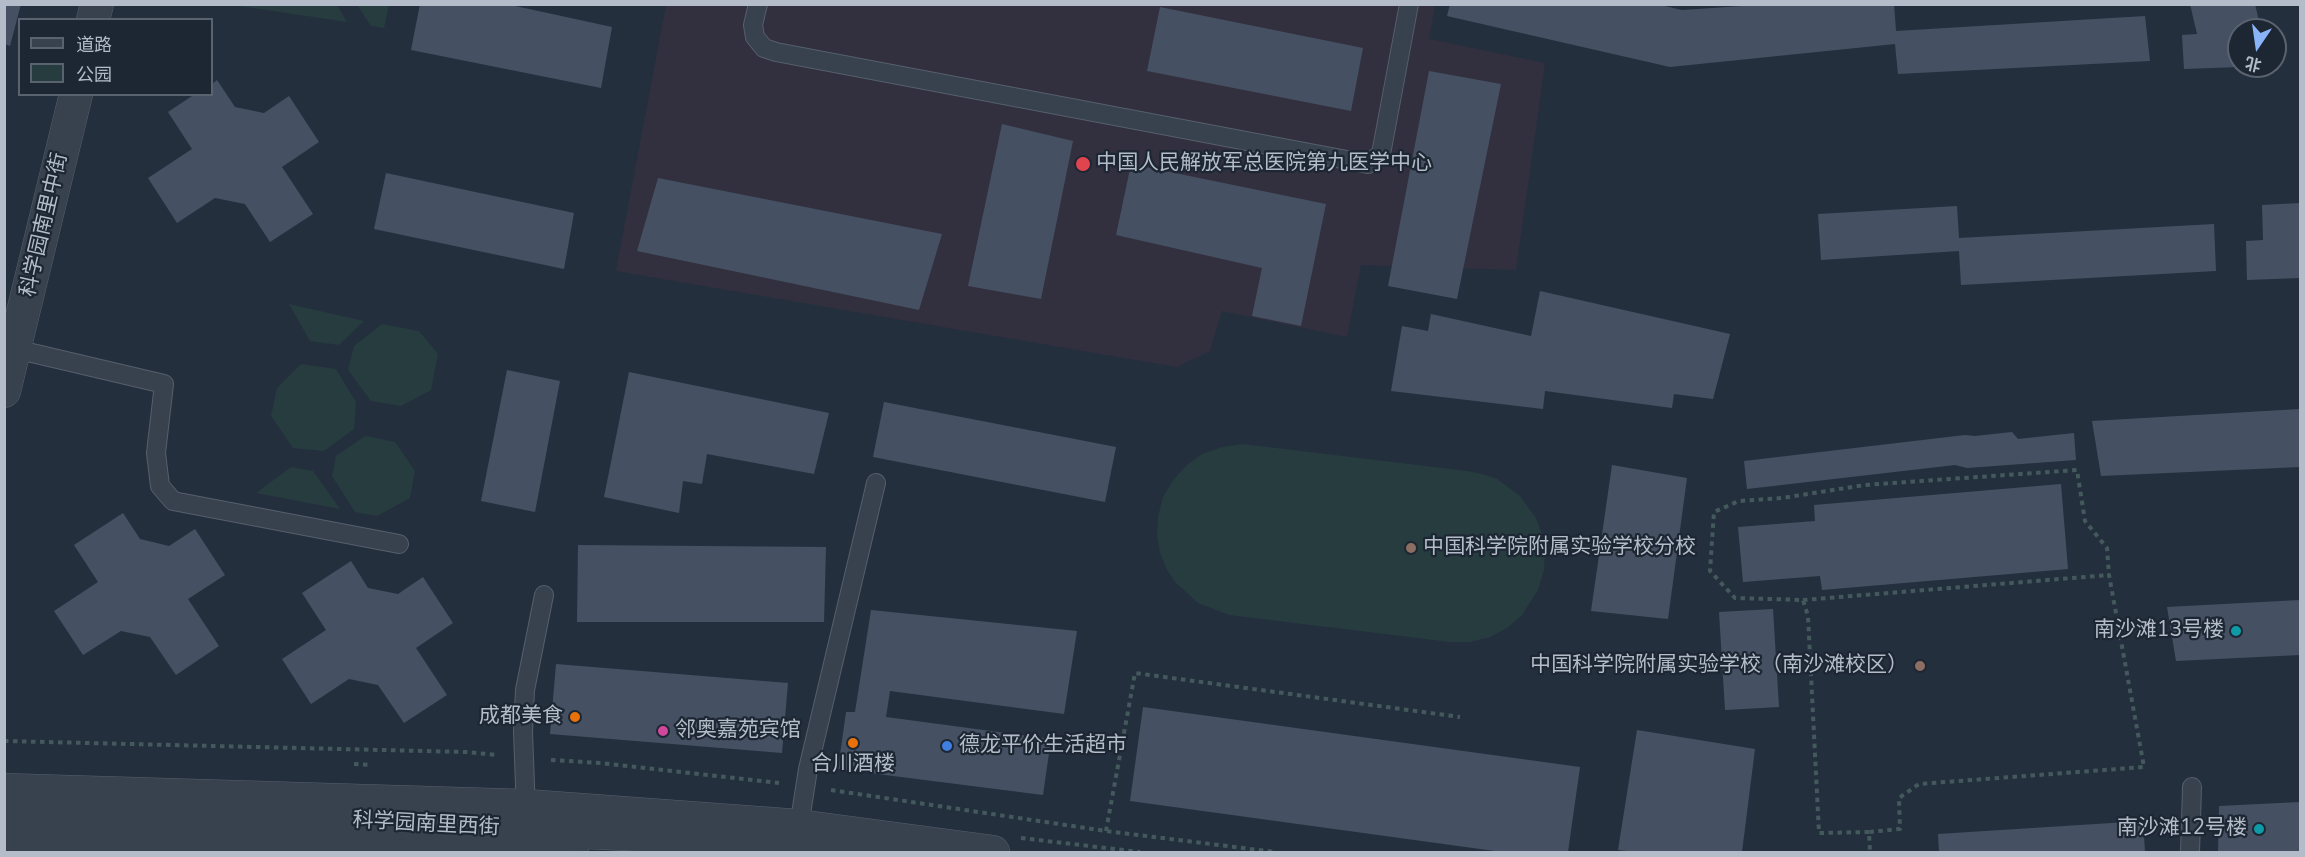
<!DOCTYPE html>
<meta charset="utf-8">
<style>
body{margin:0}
#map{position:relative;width:2305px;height:857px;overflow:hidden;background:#242f3e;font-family:"Nunito Sans","Noto Sans SC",sans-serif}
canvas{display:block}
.frame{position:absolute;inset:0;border:6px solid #b4bcc9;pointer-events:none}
.legend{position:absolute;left:18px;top:18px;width:195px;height:78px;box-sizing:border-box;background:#1d2633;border:2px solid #59626f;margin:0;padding:8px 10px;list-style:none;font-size:18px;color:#b4bcc9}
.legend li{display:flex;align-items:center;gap:12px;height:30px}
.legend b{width:30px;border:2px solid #59626f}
.north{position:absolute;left:2227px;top:18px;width:60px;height:60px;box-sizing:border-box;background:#1d2633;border:2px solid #59626f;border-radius:50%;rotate:193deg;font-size:16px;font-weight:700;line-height:24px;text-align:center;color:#b4bcc9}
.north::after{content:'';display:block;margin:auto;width:21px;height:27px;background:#8ab4f8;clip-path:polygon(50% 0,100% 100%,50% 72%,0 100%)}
</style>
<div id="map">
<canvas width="2305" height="857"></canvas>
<div class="frame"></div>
<ul class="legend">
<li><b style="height:8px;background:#38414e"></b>道路</li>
<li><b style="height:16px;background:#263c3f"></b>公园</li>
</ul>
<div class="north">北</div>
</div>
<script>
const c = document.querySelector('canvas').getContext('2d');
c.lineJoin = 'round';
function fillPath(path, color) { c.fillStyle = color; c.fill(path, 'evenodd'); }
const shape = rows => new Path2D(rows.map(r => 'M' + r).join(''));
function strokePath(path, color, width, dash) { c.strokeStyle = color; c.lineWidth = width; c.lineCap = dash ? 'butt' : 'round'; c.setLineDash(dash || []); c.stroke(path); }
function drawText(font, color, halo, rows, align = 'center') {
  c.font = font + ' "Nunito Sans","Noto Sans SC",sans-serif'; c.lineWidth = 4.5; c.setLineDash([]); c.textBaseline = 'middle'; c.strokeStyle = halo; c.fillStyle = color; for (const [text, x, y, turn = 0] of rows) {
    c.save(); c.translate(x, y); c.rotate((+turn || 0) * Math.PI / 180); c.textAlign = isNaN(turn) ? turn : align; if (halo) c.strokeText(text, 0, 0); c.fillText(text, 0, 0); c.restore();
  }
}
fillPath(shape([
 [666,5,1435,5,1429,39,1545,63,1516,270,1361,265,1347,337,1222,311,1210,351,1177,367,616,271]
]), '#32303f');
fillPath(shape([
 [233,5,337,5,347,22],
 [357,5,389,5,384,28,371,26],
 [289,304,364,321,339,345,310,341],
 [382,324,419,331,438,354,431,390,401,406,371,401,348,370,354,346],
 [301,364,336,369,356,402,354,429,324,451,293,448,271,416,277,388],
 [365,436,395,442,415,471,410,498,377,516,355,512,332,476,336,456],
 [1243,444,1467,471,1482,474,1497,479,1520,496,1536,518,1542,534,1545,550,1544,570,1538,590,1522,615,1507,628,1490,637,1470,642,1450,642,1229,615,1198,603,1175,582,1166,568,1160,553,1157,535,1158,517,1163,497,1174,479,1187,465,1202,454,1222,447],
 [291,467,313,471,340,509,256,493]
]), '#263c3f');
fillPath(shape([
 [5,4,21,4,10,46,5,44],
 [420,4,506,4,612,27,601,88,411,50],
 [1450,4,1656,4,1682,10,1773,4,1894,4,1896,31,2145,16,2150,61,1898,74,1895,44,1670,67,1447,16],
 [2190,4,2255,4,2261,30,2239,30,2239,67,2184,69,2182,35,2197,34],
 [1160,7,1363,48,1351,111,1147,71],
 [2275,29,2278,29,2280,65,2275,65],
 [1429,71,1501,84,1457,299,1388,286],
 [217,80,235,107,264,113,289,96,319,142,282,167,313,214,270,242,245,204,215,198,177,223,148,178,192,149,168,112,195,94,212,94,212,84],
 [1002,124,1073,141,1041,299,968,286],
 [1131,164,1326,204,1301,326,1252,316,1262,268,1116,235],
 [386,173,574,213,564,269,374,229],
 [658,178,942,234,919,310,637,251],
 [2300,203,2300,278,2247,280,2246,241,2263,240,2262,205],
 [1957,206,1959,238,2214,224,2216,271,1961,285,1959,251,1821,260,1818,214],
 [1540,291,1730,334,1713,399,1674,394,1672,408,1545,391,1543,409,1391,391,1402,326,1428,331,1431,314,1531,336],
 [507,370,560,381,535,512,481,501],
 [629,372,829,413,814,474,707,454,702,484,683,481,679,513,604,497],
 [884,402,1116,447,1105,502,873,457],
 [2300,409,2300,467,2101,476,2092,421],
 [2012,432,2018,439,2074,433,2076,460,1967,468,1955,465,1747,489,1744,461,1965,435,1975,436],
 [1612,465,1687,478,1668,619,1591,611],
 [2061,484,2068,569,1822,590,1820,576,1743,582,1738,527,1815,521,1814,505],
 [123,513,140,539,169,546,195,529,225,575,188,599,219,646,176,675,150,637,121,631,83,655,54,611,98,582,74,545],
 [578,545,826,547,824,622,577,622],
 [351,561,368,588,398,594,423,577,453,623,416,648,447,695,404,723,378,685,349,679,311,704,282,659,326,630,302,593],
 [2300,600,2300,655,2176,661,2167,607],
 [1773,609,1779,707,1725,710,1719,612],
 [871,610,1077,631,1064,714,890,691,886,717,1051,739,1043,795,838,769,846,712,855,712],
 [556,664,788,683,782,753,550,734],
 [1143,707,1580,767,1568,852,1502,852,1130,801],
 [1637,730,1755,749,1742,852,1636,852,1618,850],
 [2300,802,2300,852,2218,852,2219,806],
 [2143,821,2145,852,1939,852,1938,834]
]), '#455162');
const service = shape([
 [758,4,753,25,755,37,764,48,776,52,1368,164,1381,154,1409,4],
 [15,349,164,384,156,453,160,486,173,501,399,544],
 [526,812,523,732,525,690,544,595],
 [798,833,808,769,876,483],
 [2190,852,2192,787]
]);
const minor = shape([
 [93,20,97,4],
 [4,391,76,94],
 [4,790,526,806,798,826,993,852],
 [4,839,351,845,572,852]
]);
const tertiary = shape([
 [4,814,357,821,750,840,847,852]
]);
strokePath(service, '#565f6c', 20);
strokePath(minor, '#565f6c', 34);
strokePath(tertiary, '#565f6c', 34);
strokePath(shape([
 [1803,600,2109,575],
 [4,741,466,752,498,755],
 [551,760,601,763,779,783],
 [354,764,370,765],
 [831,790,1106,831,1275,852],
 [1106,831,1135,673,1460,717],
 [1869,832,1819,833,1808,616,1803,600,1735,598,1710,571,1714,512,1739,501,1782,498,1865,485,2077,470,2085,521,2107,548,2109,575,2144,767,1919,784,1899,798,1900,829,1869,832,1870,852],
 [1021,838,1140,852]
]), '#44595c', 4, [4.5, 4.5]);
strokePath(service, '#38414e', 18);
strokePath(minor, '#38414e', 33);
strokePath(tertiary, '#38414e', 33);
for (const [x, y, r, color] of [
 [1083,164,8,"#e0444e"],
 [1411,548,6,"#8d6e63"],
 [2236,631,6,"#0f9aa8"],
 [1920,666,6,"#8d6e63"],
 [575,717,6,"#e8710a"],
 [663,731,6,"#d1479c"],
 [853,743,6,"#e8710a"],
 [947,746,6,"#3f7fe0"],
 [2259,829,6,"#0f9aa8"]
]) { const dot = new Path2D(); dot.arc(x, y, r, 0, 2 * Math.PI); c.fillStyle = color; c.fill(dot); strokePath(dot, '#1d2633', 2); }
drawText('21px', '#b4bcc9', '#1d2633', [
 ["中国人民解放军总医院第九医学中心",1096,164],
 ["中国科学院附属实验学校分校",1423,548],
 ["南沙滩13号楼",2224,631,"right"],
 ["中国科学院附属实验学校（南沙滩校区）",1908,666,"right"],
 ["成都美食",563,717,"right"],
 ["邻奥嘉苑宾馆",675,731],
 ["德龙平价生活超市",959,746],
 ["合川酒楼",853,765,"center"],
 ["南沙滩12号楼",2247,829,"right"]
], 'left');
drawText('21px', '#b4bcc9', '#1d2633', [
 ["科学园南里中街",45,225,-77],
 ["科学园南里西街",426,825,3]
]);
</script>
